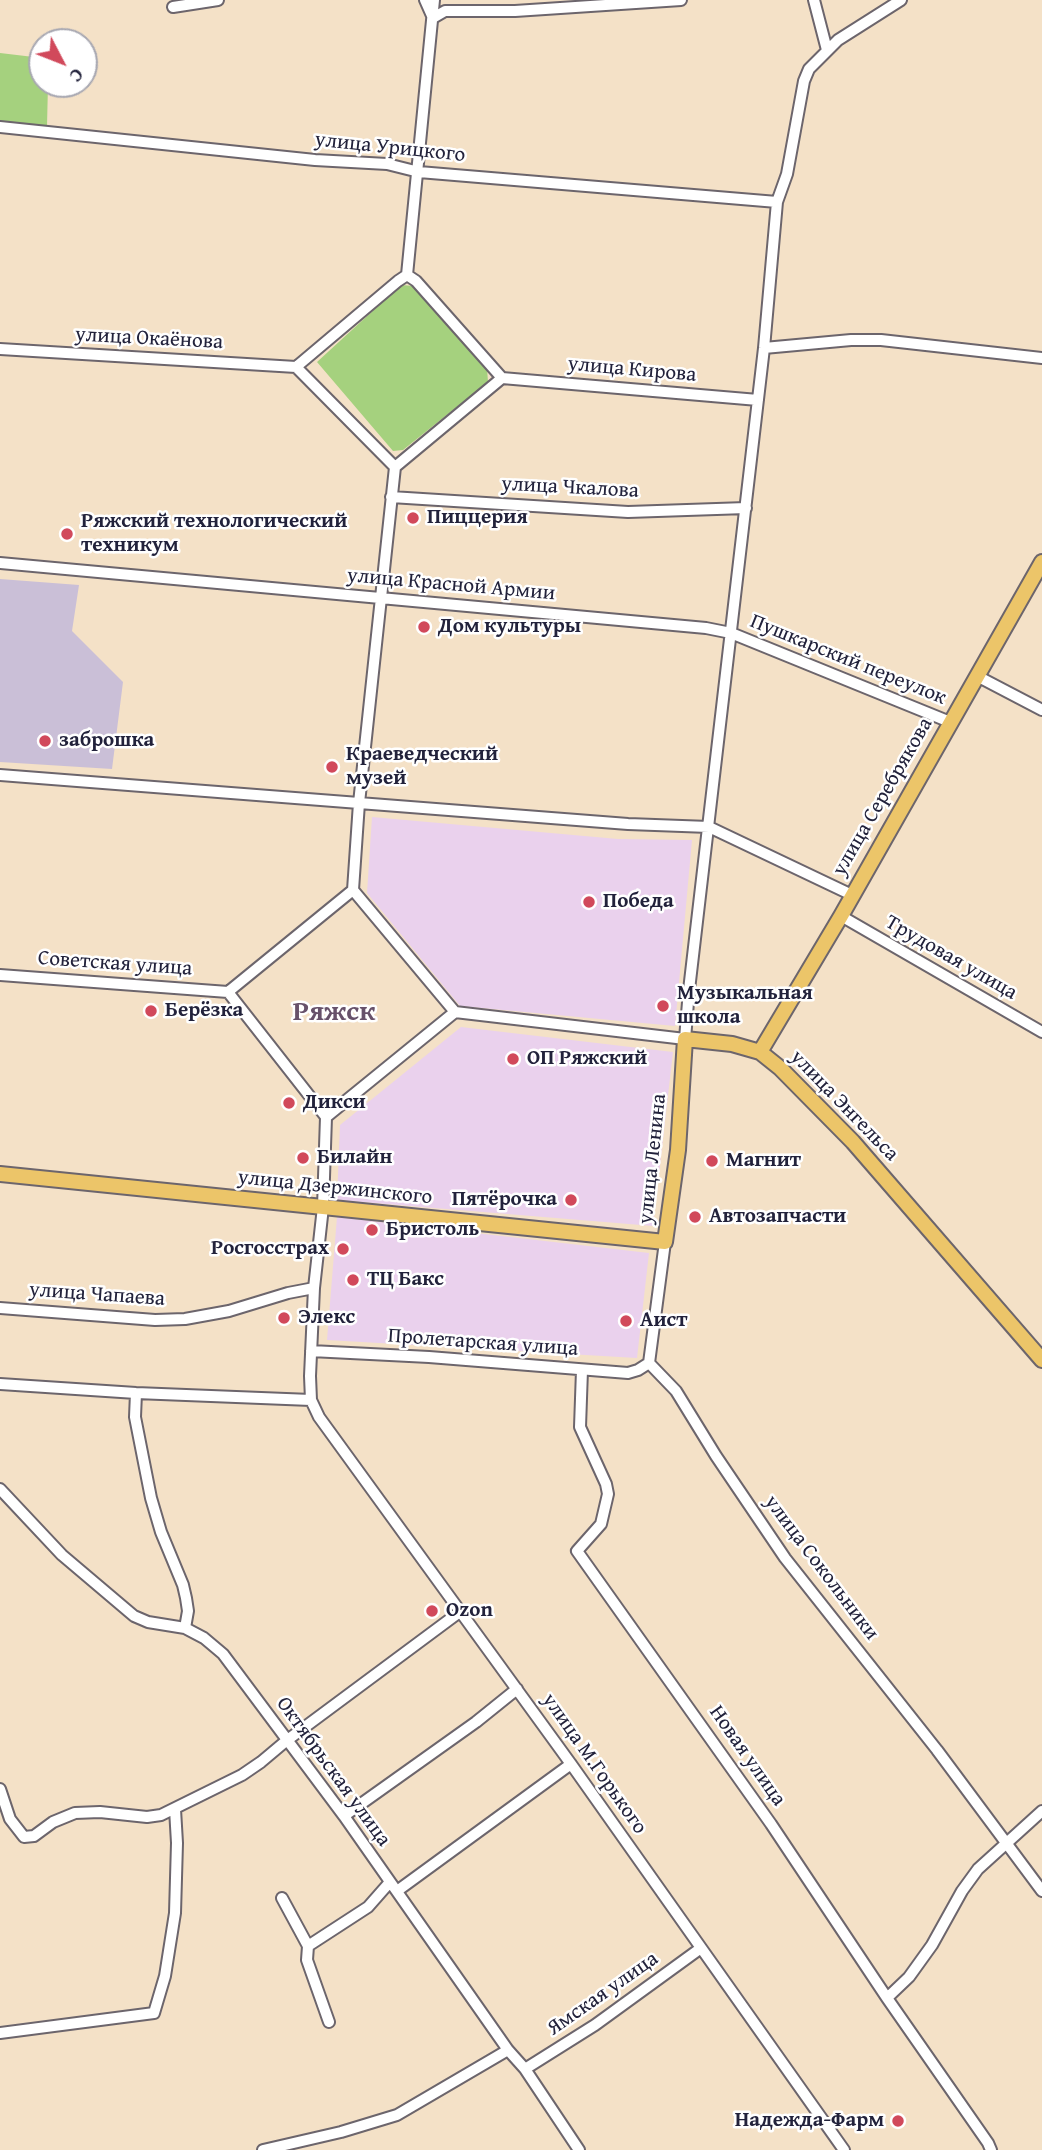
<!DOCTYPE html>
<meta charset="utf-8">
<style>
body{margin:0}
#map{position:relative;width:1042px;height:2150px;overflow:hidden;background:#f4e1c7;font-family:"Gentium Book Plus",serif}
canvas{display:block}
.north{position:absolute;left:28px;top:28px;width:70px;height:70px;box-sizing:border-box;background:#fff;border:2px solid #a7a7b1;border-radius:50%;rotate:132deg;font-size:19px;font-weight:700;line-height:28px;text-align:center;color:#22223b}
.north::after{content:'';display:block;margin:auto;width:24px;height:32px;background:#d1495b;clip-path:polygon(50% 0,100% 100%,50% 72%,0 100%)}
</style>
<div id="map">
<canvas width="1042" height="2150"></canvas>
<div class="north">С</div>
</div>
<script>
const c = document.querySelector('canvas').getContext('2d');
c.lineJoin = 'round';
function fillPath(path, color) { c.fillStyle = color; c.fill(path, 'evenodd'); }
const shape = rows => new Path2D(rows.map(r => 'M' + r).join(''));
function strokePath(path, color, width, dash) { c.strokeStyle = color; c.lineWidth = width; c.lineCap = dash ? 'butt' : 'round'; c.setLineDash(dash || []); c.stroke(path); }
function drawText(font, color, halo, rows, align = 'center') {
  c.font = font + ' "Gentium Book Plus",serif'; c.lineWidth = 5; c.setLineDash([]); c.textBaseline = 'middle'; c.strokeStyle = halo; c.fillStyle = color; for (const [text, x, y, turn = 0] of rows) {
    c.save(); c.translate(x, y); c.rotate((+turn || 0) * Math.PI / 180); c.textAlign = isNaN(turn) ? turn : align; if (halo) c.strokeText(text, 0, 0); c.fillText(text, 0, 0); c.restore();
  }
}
fillPath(shape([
 [372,817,618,839,692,840,675,1026,460,1006,367,893],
 [461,1027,673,1052,653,1226,337,1200,340,1125],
 [337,1217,649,1253,637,1358,327,1340]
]), '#ead1ed');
fillPath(shape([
 [0,579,79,585,72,631,123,682,112,769,0,762]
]), '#cabfd7');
fillPath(shape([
 [0,53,42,58,42,84,48,84,47,126,0,122],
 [401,285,414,286,487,368,488,382,403,450,393,451,317,362]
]), '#a5d17e');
const minor = shape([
 [425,0,433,18,445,11,515,11,681,0],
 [814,0,827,50],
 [173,7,218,0],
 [0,127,315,160,387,164,419,172,777,202],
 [407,275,434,0],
 [764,348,851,340,881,340,1042,358],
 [0,349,296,367],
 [502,378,758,400],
 [395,467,296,367,398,281,407,275,416,281,502,378],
 [395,467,502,378],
 [391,497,628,512,746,508],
 [0,563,706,628,731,633,950,722],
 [977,676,1042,710],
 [0,775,628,824,709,827,852,895],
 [353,890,359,803,395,467],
 [353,890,455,1012],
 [841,916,1042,1032],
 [0,975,228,992],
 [455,1012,685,1039,689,990,764,348,777,202,787,174,804,81,809,69,838,40,901,0],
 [326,1117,323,1207,314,1288,310,1376,311,1400,319,1417,571,1764,844,2150],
 [326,1117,228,992,353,890],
 [326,1117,455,1012],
 [665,1242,649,1363,676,1391,716,1456,785,1558,937,1750,1042,1891],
 [0,1308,155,1320,185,1319,229,1311,288,1293,314,1288],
 [311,1351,429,1357,628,1373,638,1370,649,1363],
 [582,1370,580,1427,606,1484,608,1494,601,1524,577,1551,771,1824,887,1998,988,2143,991,2150],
 [0,1384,136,1393,311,1400],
 [136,1393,135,1417,151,1498,161,1532,183,1585,186,1598,188,1611,185,1628],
 [0,1489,62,1555,134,1616,148,1622,185,1628,204,1638,223,1654,344,1816,508,2050,525,2069,579,2150],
 [0,1789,10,1819,24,1837,34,1836,53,1822,75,1813,100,1812,147,1817,161,1815,242,1775,261,1762,286,1741,461,1611],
 [344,1816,476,1722,517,1689],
 [397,1891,571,1764],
 [282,1898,308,1946,307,1960,329,2022],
 [308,1946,368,1907,390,1882],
 [887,1998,909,1977,932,1945,962,1891,978,1869,1042,1811],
 [0,2033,154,2013,165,1976,175,1913,177,1843,175,1809],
 [525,2069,595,2025,701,1948],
 [263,2150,341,2132,397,2115,508,2050]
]);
const major = shape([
 [760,1052,841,916,1042,562],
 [0,1174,665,1242,678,1150,685,1039,732,1044,760,1052,780,1068,853,1142,1042,1360]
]);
strokePath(minor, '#6c656c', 14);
strokePath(major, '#6c656c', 18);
strokePath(minor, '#fff', 10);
strokePath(major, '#ecc569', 14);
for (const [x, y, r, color] of [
 [413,518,7,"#d1495b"],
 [67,534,7,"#d1495b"],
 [424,627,7,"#d1495b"],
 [45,741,7,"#d1495b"],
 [332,767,7,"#d1495b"],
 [589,902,7,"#d1495b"],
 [663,1006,7,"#d1495b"],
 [151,1011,7,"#d1495b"],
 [513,1059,7,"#d1495b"],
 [289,1103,7,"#d1495b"],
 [303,1158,7,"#d1495b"],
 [712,1161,7,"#d1495b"],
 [571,1200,7,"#d1495b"],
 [695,1217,7,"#d1495b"],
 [372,1230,7,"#d1495b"],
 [343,1249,7,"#d1495b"],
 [353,1280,7,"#d1495b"],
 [284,1318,7,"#d1495b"],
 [626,1321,7,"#d1495b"],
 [432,1611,7,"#d1495b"],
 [898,2121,7,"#d1495b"]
]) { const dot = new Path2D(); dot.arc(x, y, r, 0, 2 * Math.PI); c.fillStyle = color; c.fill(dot); strokePath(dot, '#fff', 2.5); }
drawText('21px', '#22223b', '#fff', [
 ["улица Урицкого",390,148,6],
 ["улица Окаёнова",149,339,3],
 ["улица Кирова",632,370,5],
 ["улица Чкалова",570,488,3],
 ["улица Красной Армии",451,585,5],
 ["Пушкарский переулок",848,660,22],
 ["улица Серебрякова",883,797,-60],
 ["Трудовая улица",951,958,30],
 ["Советская улица",115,964,4],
 ["улица Энгельса",844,1106,46],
 ["улица Ленина",653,1159,-84],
 ["улица Дзержинского",335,1188,6],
 ["улица Чапаева",97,1295,4],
 ["Пролетарская улица",483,1343,4],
 ["улица Сокольники",821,1568,53],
 ["Новая улица",747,1756,55],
 ["улица М.Горького",594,1764,55],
 ["Октябрьская улица",333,1772,54],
 ["Ямская улица",603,1994,-35]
]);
drawText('bold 21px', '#22223b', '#fff', [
 ["Пиццерия",427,518],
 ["Ряжский технологический",81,522],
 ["техникум",81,546],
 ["Дом культуры",438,627],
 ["заброшка",59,741],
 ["Краеведческий",346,755],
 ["музей",346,779],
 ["Победа",603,902],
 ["Музыкальная",677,994],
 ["школа",677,1018],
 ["Берёзка",165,1011],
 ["ОП Ряжский",527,1059],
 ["Дикси",303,1103],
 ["Билайн",317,1158],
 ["Магнит",726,1161],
 ["Пятёрочка",557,1200,"right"],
 ["Автозапчасти",709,1217],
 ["Бристоль",386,1230],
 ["Росгосстрах",329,1249,"right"],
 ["ТЦ Бакс",367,1280],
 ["Элекс",298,1318],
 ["Аист",640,1321],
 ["Ozon",446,1611],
 ["Надежда-Фарм",884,2121,"right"]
], 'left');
drawText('bold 28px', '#67516a', '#fff', [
 ["Ряжск",334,1013]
]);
</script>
